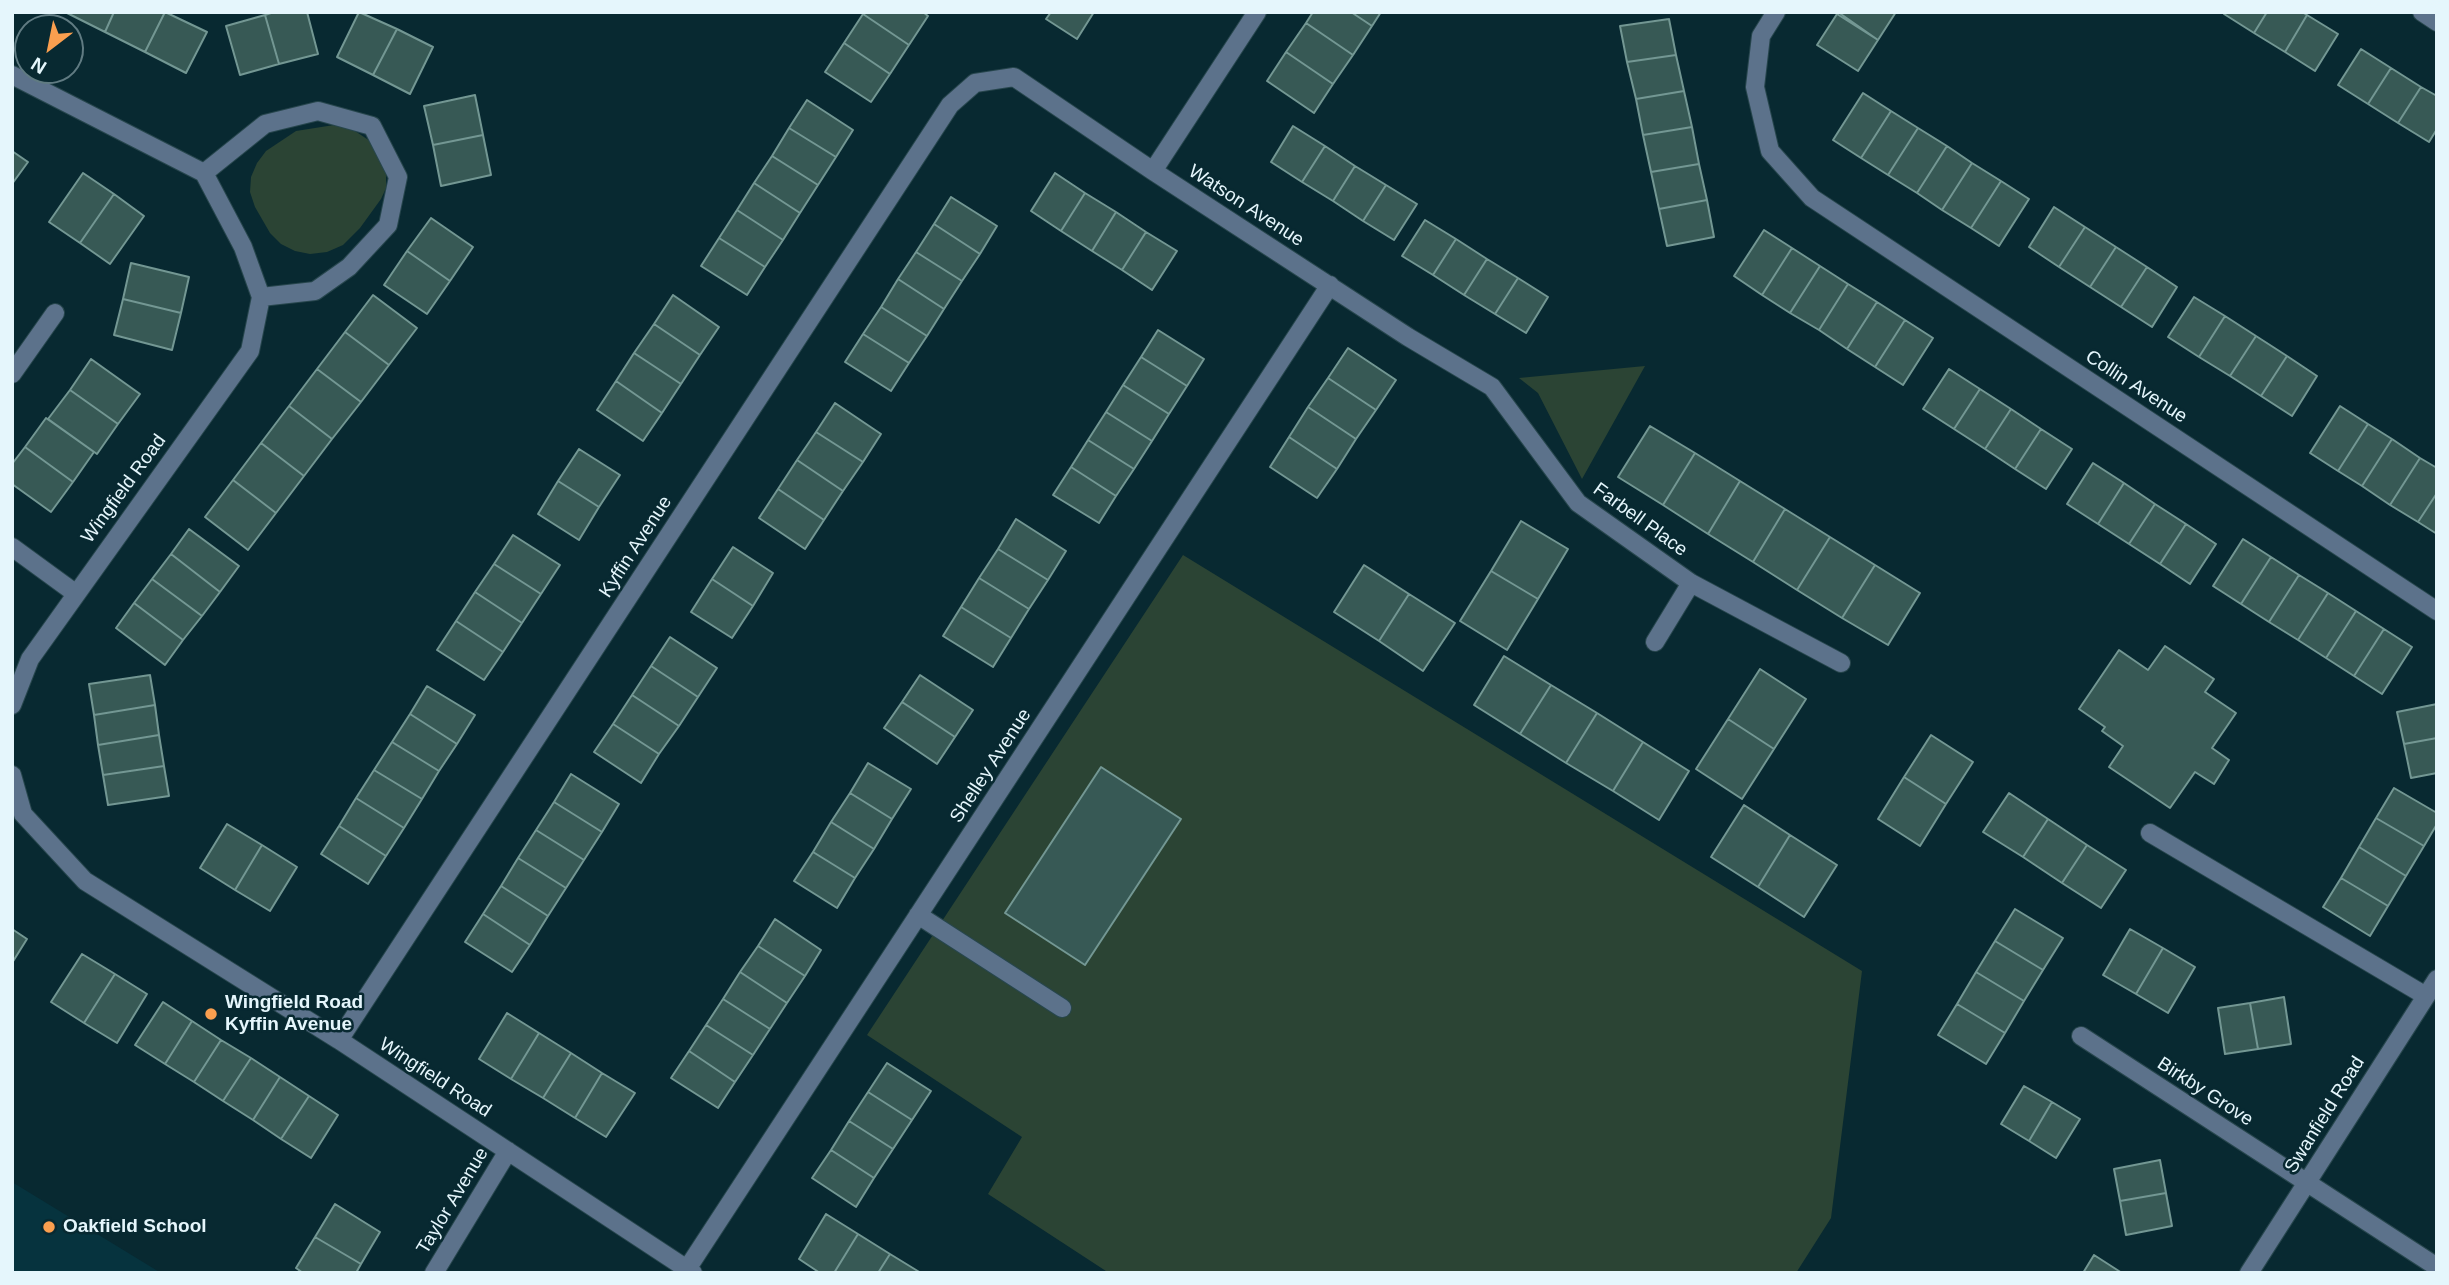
<!DOCTYPE html>
<style>
body{margin:0}
#map{position:relative;width:2449px;height:1285px;overflow:hidden;background:#082931;font-family:Helvetica,sans-serif}
canvas{display:block}
.frame{position:absolute;inset:0;border:14px solid #e5f6fc;pointer-events:none}
.north{position:absolute;left:14px;top:14px;width:70px;height:70px;box-sizing:border-box;background:#082931;border:2px solid #607b82;border-radius:50%;rotate:212deg;font-size:19px;font-weight:700;line-height:28px;text-align:center;color:#e5f6fc}
.north::after{content:'';display:block;margin:auto;width:24px;height:32px;background:#fa9f4f;clip-path:polygon(50% 0,100% 100%,50% 72%,0 100%)}
</style>
<div id="map">
<canvas width="2449" height="1285"></canvas>
<div class="frame"></div>
<div class="north">N</div>
</div>
<script>
const c = document.querySelector('canvas').getContext('2d');
c.lineJoin = 'round';
function fillPath(path, color) { c.fillStyle = color; c.fill(path, 'evenodd'); }
const shape = rows => new Path2D(rows.map(r => 'M' + r).join(''));
function strokePath(path, color, width, dash) { c.strokeStyle = color; c.lineWidth = width; c.lineCap = dash ? 'butt' : 'round'; c.setLineDash(dash || []); c.stroke(path); }
function drawText(font, color, halo, rows, align = 'center') {
  c.font = font + ' Helvetica,sans-serif'; c.lineWidth = 5; c.setLineDash([]); c.textBaseline = 'middle'; c.strokeStyle = halo; c.fillStyle = color; for (const [text, x, y, turn = 0] of rows) {
    c.save(); c.translate(x, y); c.rotate((+turn || 0) * Math.PI / 180); c.textAlign = isNaN(turn) ? turn : align; if (halo) c.strokeText(text, 0, 0); c.fillText(text, 0, 0); c.restore();
  }
}
fillPath(shape([
 [12,1182,161,1273,12,1273]
]), '#06333e');
fillPath(shape([
 [334,125,349,127,373,143,386,166,386,188,381,199,360,228,343,245,327,252,310,254,295,251,281,244,270,233,255,207,250,192,251,177,257,163,266,151,296,131],
 [1645,366,1582,479,1538,393,1519,378],
 [1183,555,1862,971,1831,1218,1796,1273,1109,1273,988,1194,1022,1137,867,1035]
]), '#2b4434');
const building = shape([
 [65,12,114,12,105,32,65,12],
 [114,12,165,12,145,52,105,32,114,12],
 [165,12,207,32,186,73,145,52,165,12],
 [274,12,307,12,318,54,279,64,265,15,274,12],
 [359,12,397,29,373,75,337,57,359,12],
 [864,12,923,12,928,16,909,45,863,14,864,12],
 [1051,12,1094,12,1077,39,1046,19,1051,12],
 [1313,12,1351,12,1372,26,1353,55,1306,23,1313,12],
 [1351,12,1381,12,1372,26,1351,12],
 [1838,12,1896,12,1878,40,1838,12],
 [2226,12,2267,12,2254,33,2224,14,2226,12],
 [2267,12,2302,12,2307,15,2285,52,2254,33,2267,12],
 [863,14,909,45,890,74,844,43,863,14],
 [1837,14,1878,40,1858,71,1817,45,1837,14],
 [265,15,279,64,240,75,226,26,265,15],
 [2307,15,2338,34,2315,71,2285,52,2307,15],
 [1669,19,1676,55,1627,62,1620,26,1669,19],
 [1306,23,1353,55,1333,84,1286,52,1306,23],
 [397,29,433,47,410,94,373,75,397,29],
 [844,43,890,74,871,102,825,72,844,43],
 [2361,49,2391,68,2368,104,2338,85,2361,49],
 [1286,52,1333,84,1314,113,1267,81,1286,52],
 [1676,55,1684,91,1636,99,1627,62,1676,55],
 [2391,68,2421,87,2398,123,2368,104,2391,68],
 [2421,87,2437,96,2437,129,2429,142,2398,123,2421,87],
 [1684,91,1692,127,1643,135,1636,99,1684,91],
 [1863,93,1891,111,1861,158,1833,140,1863,93],
 [475,95,483,135,433,145,424,106,475,95],
 [807,100,853,130,836,157,789,128,807,100],
 [1891,111,1918,128,1888,175,1861,158,1891,111],
 [1293,126,1325,146,1302,182,1271,162,1293,126],
 [1692,127,1699,164,1651,172,1643,135,1692,127],
 [789,128,836,157,818,185,772,156,789,128],
 [1918,128,1947,146,1917,193,1888,175,1918,128],
 [483,135,491,175,441,186,433,145,483,135],
 [1325,146,1355,166,1333,201,1302,182,1325,146],
 [1947,146,1972,163,1942,210,1917,193,1947,146],
 [12,151,28,162,12,184,12,151],
 [772,156,818,185,800,213,754,183,772,156],
 [1972,163,2001,181,1971,228,1942,210,1972,163],
 [1699,164,1707,200,1659,209,1651,172,1699,164],
 [1355,166,1386,185,1363,221,1333,201,1355,166],
 [83,173,114,194,80,243,49,222,83,173],
 [1055,173,1085,193,1061,231,1031,211,1055,173],
 [2001,181,2029,199,1999,246,1971,228,2001,181],
 [754,183,800,213,783,240,737,210,754,183],
 [1386,185,1417,204,1394,240,1363,221,1386,185],
 [1085,193,1116,212,1092,251,1061,231,1085,193],
 [114,194,144,216,110,264,80,243,114,194],
 [951,197,997,226,980,254,934,224,951,197],
 [1707,200,1714,237,1667,246,1659,209,1707,200],
 [2054,207,2085,227,2059,267,2029,247,2054,207],
 [737,210,783,240,765,267,719,238,737,210],
 [1116,212,1146,232,1122,270,1092,251,1116,212],
 [431,218,473,247,450,281,407,251,431,218],
 [1425,220,1456,239,1433,275,1402,256,1425,220],
 [934,224,980,254,962,281,916,252,934,224],
 [2085,227,2116,247,2090,287,2059,267,2085,227],
 [1764,230,1792,248,1762,295,1734,276,1764,230],
 [1146,232,1177,251,1152,290,1122,270,1146,232],
 [719,238,765,267,747,295,701,266,719,238],
 [1456,239,1487,259,1464,295,1433,275,1456,239],
 [2116,247,2147,267,2121,307,2090,287,2116,247],
 [1792,248,1820,266,1790,313,1762,295,1792,248],
 [407,251,450,281,427,314,384,285,407,251],
 [916,252,962,281,944,309,898,279,916,252],
 [1487,259,1518,278,1495,314,1464,295,1487,259],
 [131,263,189,277,181,313,123,299,131,263],
 [1820,266,1848,284,1819,330,1790,313,1820,266],
 [2147,267,2177,287,2152,327,2121,307,2147,267],
 [1518,278,1548,297,1526,333,1495,314,1518,278],
 [898,279,944,309,927,336,881,307,898,279],
 [1848,284,1877,302,1847,349,1819,330,1848,284],
 [373,295,417,328,389,365,345,332,373,295],
 [673,295,719,327,700,355,654,324,673,295],
 [2194,297,2225,316,2199,357,2168,337,2194,297],
 [123,299,181,313,172,350,114,335,123,299],
 [1877,302,1905,320,1875,367,1847,349,1877,302],
 [881,307,927,336,909,363,863,334,881,307],
 [2225,316,2256,336,2230,376,2199,357,2225,316],
 [1905,320,1933,338,1903,385,1875,367,1905,320],
 [654,324,700,355,681,384,634,353,654,324],
 [1158,330,1204,359,1187,386,1141,357,1158,330],
 [345,332,389,365,361,402,317,369,345,332],
 [863,334,909,363,891,391,845,362,863,334],
 [2256,336,2287,356,2261,396,2230,376,2256,336],
 [1348,348,1396,380,1376,410,1328,378,1348,348],
 [634,353,681,384,662,413,616,381,634,353],
 [2287,356,2317,376,2292,416,2261,396,2287,356],
 [1141,357,1187,386,1169,414,1123,385,1141,357],
 [91,359,140,394,118,424,70,390,91,359],
 [317,369,361,402,332,439,289,406,317,369],
 [1949,369,1980,389,1954,429,1923,409,1949,369],
 [1328,378,1376,410,1356,439,1308,407,1328,378],
 [616,381,662,413,643,441,597,410,616,381],
 [1123,385,1169,414,1152,441,1106,412,1123,385],
 [1980,389,2011,409,1985,449,1954,429,1980,389],
 [70,390,118,424,97,454,48,419,70,390],
 [835,403,881,434,863,462,816,432,835,403],
 [289,406,332,439,304,476,261,443,289,406],
 [2340,406,2368,424,2338,471,2310,453,2340,406],
 [1308,407,1356,439,1337,469,1289,437,1308,407],
 [2011,409,2041,429,2015,469,1985,449,2011,409],
 [1106,412,1152,441,1134,469,1088,440,1106,412],
 [46,418,94,452,73,482,25,447,46,418],
 [2368,424,2392,439,2362,486,2338,471,2368,424],
 [1650,426,1695,453,1663,505,1618,477,1650,426],
 [2041,429,2072,449,2046,489,2015,469,2041,429],
 [816,432,863,462,843,491,797,460,816,432],
 [1289,437,1337,469,1317,498,1270,467,1289,437],
 [2392,439,2420,458,2390,505,2362,486,2392,439],
 [1088,440,1134,469,1116,496,1071,467,1088,440],
 [261,443,304,476,276,513,233,480,261,443],
 [25,447,73,482,51,512,12,484,12,464,25,447],
 [579,449,620,475,599,507,558,481,579,449],
 [1695,453,1740,481,1708,534,1663,505,1695,453],
 [2420,458,2437,468,2437,493,2418,522,2390,505,2420,458],
 [797,460,843,491,824,520,778,489,797,460],
 [2093,463,2124,483,2098,524,2067,504,2093,463],
 [1071,467,1116,496,1099,523,1053,495,1071,467],
 [233,480,276,513,248,550,205,517,233,480],
 [558,481,599,507,579,540,538,514,558,481],
 [1740,481,1785,509,1753,562,1708,534,1740,481],
 [2124,483,2155,504,2129,544,2098,524,2124,483],
 [778,489,824,520,805,549,759,518,778,489],
 [2437,493,2437,534,2418,522,2437,493],
 [2155,504,2186,524,2160,564,2129,544,2155,504],
 [1785,509,1830,537,1797,590,1753,562,1785,509],
 [1016,519,1066,551,1048,580,998,549,1016,519],
 [1521,521,1568,549,1538,599,1491,571,1521,521],
 [2186,524,2216,544,2190,584,2160,564,2186,524],
 [189,529,239,566,220,592,171,554,189,529],
 [513,535,560,565,541,594,494,564,513,535],
 [1830,537,1875,565,1842,618,1797,590,1830,537],
 [2243,539,2271,557,2241,604,2213,586,2243,539],
 [733,547,773,573,753,606,712,579,733,547],
 [998,549,1048,580,1029,609,979,578,998,549],
 [171,554,220,592,202,616,152,579,171,554],
 [2271,557,2299,575,2269,622,2241,604,2271,557],
 [494,564,541,594,522,623,475,592,494,564],
 [1364,565,1409,594,1379,641,1334,612,1364,565],
 [1875,565,1920,593,1888,645,1842,618,1875,565],
 [1491,571,1538,599,1507,650,1460,621,1491,571],
 [2299,575,2328,593,2298,640,2269,622,2299,575],
 [979,578,1029,609,1011,638,961,607,979,578],
 [152,579,202,616,183,640,134,603,152,579],
 [712,579,753,606,732,638,691,612,712,579],
 [475,592,522,623,503,652,456,621,475,592],
 [2328,593,2356,611,2326,658,2298,640,2328,593],
 [1409,594,1455,623,1423,671,1379,641,1409,594],
 [134,603,183,640,165,665,116,628,134,603],
 [961,607,1011,638,993,667,943,636,961,607],
 [2356,611,2384,629,2354,676,2326,658,2356,611],
 [456,621,503,652,484,680,437,650,456,621],
 [2384,629,2412,647,2382,694,2354,676,2384,629],
 [670,637,717,668,698,697,651,666,670,637],
 [2165,646,2214,679,2205,692,2236,713,2212,748,2229,760,2214,784,2195,772,2170,808,2109,767,2123,746,2102,731,2105,727,2079,709,2119,650,2148,670,2165,646],
 [1504,656,1551,685,1520,734,1474,705,1504,656],
 [651,666,698,697,679,726,632,695,651,666],
 [1760,669,1806,699,1774,749,1728,719,1760,669],
 [150,675,155,705,94,715,89,684,150,675],
 [920,675,973,710,955,737,902,702,920,675],
 [1551,685,1597,713,1566,763,1520,734,1551,685],
 [427,686,475,715,457,744,410,714,427,686],
 [632,695,679,726,659,754,613,724,632,695],
 [902,702,955,737,937,764,884,728,902,702],
 [2437,704,2437,738,2404,744,2397,712,2437,704],
 [155,705,159,735,98,745,94,715,155,705],
 [1597,713,1643,742,1613,791,1566,763,1597,713],
 [410,714,457,744,439,771,392,742,410,714],
 [1728,719,1774,749,1742,799,1696,769,1728,719],
 [613,724,659,754,641,783,594,752,613,724],
 [159,735,164,766,103,775,98,745,159,735],
 [1931,735,1973,762,1946,804,1904,777,1931,735],
 [2437,738,2437,773,2411,778,2404,744,2437,738],
 [392,742,439,771,422,799,374,770,392,742],
 [1643,742,1689,771,1659,820,1613,791,1643,742],
 [868,763,911,789,892,819,850,793,868,763],
 [164,766,169,796,108,805,103,775,164,766],
 [1101,767,1181,819,1085,965,1005,913,1101,767],
 [374,770,422,799,404,828,356,798,374,770],
 [571,774,619,804,602,832,554,802,571,774],
 [1904,777,1946,804,1920,846,1878,819,1904,777],
 [2394,788,2437,813,2437,824,2424,846,2376,818,2394,788],
 [850,793,892,819,874,849,831,822,850,793],
 [2009,793,2048,819,2023,857,1983,832,2009,793],
 [356,798,404,828,386,856,339,826,356,798],
 [554,802,602,832,584,860,536,830,554,802],
 [1744,805,1790,835,1758,887,1711,857,1744,805],
 [2376,818,2424,846,2406,876,2359,847,2376,818],
 [2048,819,2087,845,2062,883,2023,857,2048,819],
 [831,822,874,849,855,878,813,852,831,822],
 [227,824,262,845,235,890,200,868,227,824],
 [339,826,386,856,368,884,321,854,339,826],
 [536,830,584,860,566,888,518,858,536,830],
 [1790,835,1837,865,1804,917,1758,887,1790,835],
 [262,845,297,867,270,911,235,890,262,845],
 [2087,845,2126,870,2101,908,2062,883,2087,845],
 [2359,847,2406,876,2388,906,2341,878,2359,847],
 [813,852,855,878,837,908,794,881,813,852],
 [518,858,566,888,548,916,501,886,518,858],
 [2341,878,2388,906,2370,936,2323,907,2341,878],
 [501,886,548,916,530,945,483,914,501,886],
 [2015,909,2063,938,2043,970,1995,941,2015,909],
 [483,914,530,945,512,972,465,942,483,914],
 [775,919,821,950,805,976,758,946,775,919],
 [12,929,27,939,12,963,12,929],
 [2130,929,2163,948,2136,994,2103,975,2130,929],
 [1995,941,2043,970,2024,1001,1976,972,1995,941],
 [758,946,805,976,787,1003,740,972,758,946],
 [2163,948,2195,967,2168,1013,2136,994,2163,948],
 [82,954,115,974,84,1023,51,1002,82,954],
 [740,972,787,1003,770,1029,723,999,740,972],
 [1976,972,2024,1001,2005,1033,1957,1004,1976,972],
 [115,974,147,994,117,1043,84,1023,115,974],
 [2284,997,2291,1044,2258,1049,2250,1003,2284,997],
 [723,999,770,1029,753,1055,706,1025,723,999],
 [163,1002,192,1021,165,1064,135,1045,163,1002],
 [2250,1003,2258,1049,2225,1054,2218,1008,2250,1003],
 [1957,1004,2005,1033,1986,1064,1938,1035,1957,1004],
 [507,1013,539,1033,511,1079,479,1059,507,1013],
 [192,1021,221,1040,194,1082,165,1064,192,1021],
 [706,1025,753,1055,735,1082,689,1051,706,1025],
 [539,1033,571,1053,543,1098,511,1079,539,1033],
 [221,1040,251,1058,223,1101,194,1082,221,1040],
 [689,1051,735,1082,718,1108,671,1078,689,1051],
 [571,1053,602,1073,575,1118,543,1098,571,1053],
 [251,1058,280,1077,253,1120,223,1101,251,1058],
 [887,1063,931,1091,912,1120,868,1092,887,1063],
 [602,1073,635,1093,606,1137,575,1118,602,1073],
 [280,1077,309,1096,281,1139,253,1120,280,1077],
 [2024,1086,2052,1102,2029,1141,2001,1124,2024,1086],
 [868,1092,912,1120,893,1149,849,1121,868,1092],
 [309,1096,338,1115,311,1158,281,1139,309,1096],
 [2052,1102,2080,1119,2056,1158,2029,1141,2052,1102],
 [849,1121,893,1149,874,1178,831,1150,849,1121],
 [831,1150,874,1178,856,1207,812,1178,831,1150],
 [2160,1160,2166,1193,2120,1201,2114,1169,2160,1160],
 [2166,1193,2172,1226,2126,1235,2120,1201,2166,1193],
 [335,1204,380,1232,361,1264,315,1237,335,1204],
 [826,1214,858,1234,834,1273,820,1273,799,1259,826,1214],
 [858,1234,890,1254,878,1273,834,1273,858,1234],
 [315,1237,361,1264,356,1273,303,1273,296,1268,315,1237],
 [890,1254,921,1273,878,1273,890,1254],
 [2094,1255,2122,1273,2083,1273,2094,1255]
]);
fillPath(building, '#375955');
strokePath(building, '#739793', 2);
const minor = shape([
 [1776,12,1761,36,1755,87,1770,151,1812,198,2437,611],
 [2422,12,2437,22],
 [12,75,204,173,243,247,261,297,250,351,30,659,12,705],
 [1153,171,1257,12],
 [204,173,265,124,318,111,372,126,398,177,388,225,349,267,315,291,261,297],
 [12,374,55,313],
 [12,547,75,593],
 [1655,642,1691,583],
 [12,775,23,814,85,881,339,1040,693,1273],
 [2150,833,2426,996],
 [918,915,1062,1008],
 [2081,1036,2437,1267],
 [339,1040,950,105,975,83,1014,77,1153,171,1408,337,1492,387,1578,503,1691,583,1841,663],
 [687,1269,1330,285],
 [434,1273,508,1151],
 [2249,1273,2437,979]
]);
strokePath(minor, '#27464d', 20);
strokePath(minor, '#5c728b', 18);
for (const [x, y, r, color] of [
 [211,1014,7,"#fa9f4f"],
 [49,1227,7,"#fa9f4f"]
]) { const dot = new Path2D(); dot.arc(x, y, r, 0, 2 * Math.PI); c.fillStyle = color; c.fill(dot); strokePath(dot, '#082931', 2.5); }
drawText('19px', '#e5f6fc', '#082931', [
 ["Watson Avenue",1246,206,33],
 ["Collin Avenue",2136,387,33],
 ["Wingfield Road",124,489,-54],
 ["Farbell Place",1640,520,36],
 ["Kyffin Avenue",636,547,-57],
 ["Shelley Avenue",991,766,-57],
 ["Wingfield Road",435,1078,33],
 ["Birkby Grove",2205,1092,33],
 ["Swanfield Road",2325,1115,-58],
 ["Taylor Avenue",453,1201,-59]
]);
drawText('bold 19px', '#e5f6fc', '#082931', [
 ["Wingfield Road",225,1003],
 ["Kyffin Avenue",225,1025],
 ["Oakfield School",63,1227]
], 'left');
</script>
